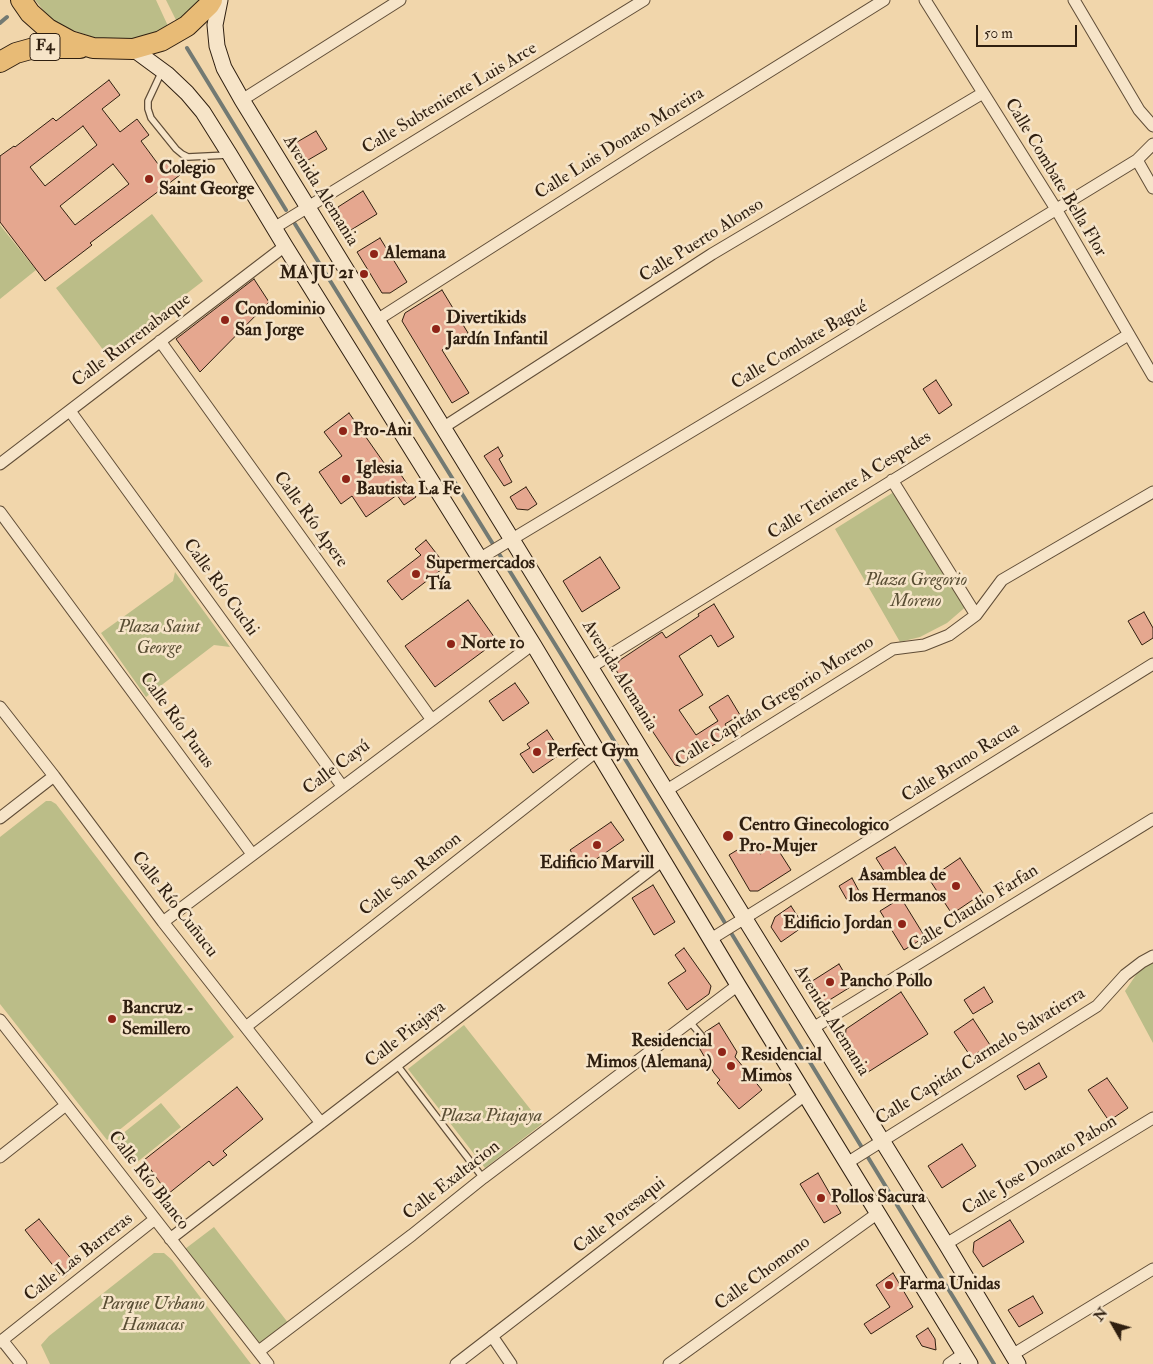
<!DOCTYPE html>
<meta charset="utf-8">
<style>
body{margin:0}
#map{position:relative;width:1153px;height:1364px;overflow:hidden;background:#f1d6ab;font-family:"IM FELL Double Pica",serif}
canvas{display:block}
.north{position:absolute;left:1088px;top:1299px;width:50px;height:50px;-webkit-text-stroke:4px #f6e4c8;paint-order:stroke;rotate:308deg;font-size:14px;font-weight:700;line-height:20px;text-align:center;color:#2f1f10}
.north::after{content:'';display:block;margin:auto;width:18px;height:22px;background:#2f1f10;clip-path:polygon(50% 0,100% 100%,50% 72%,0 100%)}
.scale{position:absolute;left:976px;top:25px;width:101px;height:22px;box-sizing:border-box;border:2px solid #2f1f10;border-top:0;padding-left:6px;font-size:15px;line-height:18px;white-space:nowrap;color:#2f1f10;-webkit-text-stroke:4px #f6e4c8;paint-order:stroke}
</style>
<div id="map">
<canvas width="1153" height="1364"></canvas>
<div class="north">N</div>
<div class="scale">50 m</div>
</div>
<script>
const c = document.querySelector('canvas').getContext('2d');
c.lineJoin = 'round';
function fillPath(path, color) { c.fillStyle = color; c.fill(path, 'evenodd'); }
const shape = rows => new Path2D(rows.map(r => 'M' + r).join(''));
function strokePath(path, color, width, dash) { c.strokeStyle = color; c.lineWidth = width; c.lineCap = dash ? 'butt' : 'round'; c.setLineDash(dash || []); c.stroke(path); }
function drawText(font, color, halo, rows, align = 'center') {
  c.font = font + ' "IM FELL Double Pica",serif'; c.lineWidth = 5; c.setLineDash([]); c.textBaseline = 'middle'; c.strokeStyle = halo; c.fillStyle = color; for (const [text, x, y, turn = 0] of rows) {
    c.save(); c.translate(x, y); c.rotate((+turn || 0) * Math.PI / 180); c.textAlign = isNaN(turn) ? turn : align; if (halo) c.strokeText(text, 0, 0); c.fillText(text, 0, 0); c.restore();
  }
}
fillPath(shape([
 [35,0,156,0,168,26,151,35,133,40,96,38,64,27,48,16],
 [166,0,199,0,191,10,177,22],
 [152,214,203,281,107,355,56,288],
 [0,225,36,270,0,299],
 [897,490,969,604,947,623,920,637,900,642,835,529],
 [175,572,230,647,214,645,146,697,101,633,173,581],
 [46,801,51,801,56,804,234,1037,107,1140,0,1004,0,837],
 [1153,962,1153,1043,1125,991,1138,972],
 [464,1025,542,1124,485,1168,408,1069],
 [161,1103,181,1127,136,1163,117,1138],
 [214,1227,289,1324,259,1346,185,1249],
 [154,1253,164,1253,172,1260,251,1364,50,1364,41,1345,49,1336]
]), '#bbbd88');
strokePath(shape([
 [0,23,7,17],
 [187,48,286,210],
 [295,224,561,654,994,1364]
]), '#737a73', 4);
const building = shape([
 [109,80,120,95,102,109,120,132,137,119,149,135,141,141,158,164,167,158,180,175,90,243,92,245,45,281,0,222,0,156,14,146,15,147,53,118,56,121,109,80],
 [83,126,97,145,45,186,30,167,83,126],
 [113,164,129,184,75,225,60,206,113,164],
 [316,131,327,149,303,163,292,145,316,131],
 [363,191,377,214,346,233,336,216,338,207,363,191],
 [380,238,407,282,390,293,382,293,357,252,380,238],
 [254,279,269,302,200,372,176,339,254,279],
 [442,290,468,333,442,350,469,393,452,403,402,321,405,313,442,290],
 [936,380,952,405,939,414,923,389,936,380],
 [349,413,389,470,395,466,416,497,404,505,397,495,366,517,352,496,341,504,319,472,342,456,324,432,349,413],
 [498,447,503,456,499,459,512,482,504,486,484,456,498,447],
 [526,487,537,504,528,510,517,509,510,497,526,487],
 [426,540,446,566,402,600,387,581,421,555,415,549,426,540],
 [600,557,620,588,582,612,563,581,600,557],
 [468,600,497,641,435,687,405,646,468,600],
 [714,604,734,637,718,647,711,635,679,656,703,695,679,710,696,735,718,721,709,707,728,695,740,715,725,724,731,734,680,766,675,765,639,711,643,709,630,687,628,688,616,670,617,664,620,660,662,632,666,638,699,616,698,614,714,604],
 [1144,612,1153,628,1153,638,1142,645,1128,621,1144,612],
 [515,683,529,703,503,721,489,701,515,683],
 [547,730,562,753,533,773,520,754,530,748,527,744,547,730],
 [611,822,624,840,582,869,570,850,611,822],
 [752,841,760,854,775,845,791,870,758,891,750,891,729,855,752,841],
 [895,847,909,868,890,880,876,858,895,847],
 [960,858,983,893,952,914,929,879,960,858],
 [852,878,860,893,847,900,839,886,852,878],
 [653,885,675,922,654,935,632,898,653,885],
 [901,898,925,937,904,950,880,911,901,898],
 [791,906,804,926,781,942,771,927,775,917,791,906],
 [684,948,711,986,709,994,687,1010,668,983,686,971,675,955,684,948],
 [839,964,852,986,823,1004,816,1002,806,985,839,964],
 [984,987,993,1002,973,1014,964,1000,984,987],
 [901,992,928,1034,865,1074,845,1040,846,1029,901,992],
 [973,1019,990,1045,971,1057,954,1032,973,1019],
 [719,1023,737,1052,735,1057,762,1090,739,1109,717,1083,720,1080,714,1073,694,1039,697,1037,700,1040,704,1039,706,1036,705,1032,719,1023],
 [1039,1063,1047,1077,1025,1090,1017,1076,1039,1063],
 [1107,1078,1128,1108,1109,1121,1088,1090,1107,1078],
 [237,1087,263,1119,223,1151,227,1155,213,1166,209,1161,168,1194,144,1160,237,1087],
 [962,1144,976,1166,942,1188,928,1166,962,1144],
 [818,1173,841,1213,824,1223,800,1184,818,1173],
 [39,1219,77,1266,63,1278,25,1230,39,1219],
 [1010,1220,1024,1242,983,1267,973,1252,974,1242,1010,1220],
 [893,1273,913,1307,871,1334,864,1324,890,1307,876,1285,893,1273],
 [1033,1296,1043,1313,1019,1327,1008,1310,1033,1296],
 [928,1328,935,1339,936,1350,922,1346,916,1336,928,1328]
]);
fillPath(building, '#e5a78f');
strokePath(building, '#2f1f10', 1);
const lane = shape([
 [162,71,148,101,148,109,151,118,176,149,182,154,188,157,228,155],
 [690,1022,701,1035],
 [397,1065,483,1178]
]);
const street = shape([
 [925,0,1056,209,1153,376],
 [1074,0,1139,110,1153,126],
 [242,100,400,0],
 [1153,144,1137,160,1153,188],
 [274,228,644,0],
 [377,320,648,147,884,0],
 [160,341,432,720],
 [70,411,342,786],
 [444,427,712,254,983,93],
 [0,464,285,246],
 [892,480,976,615],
 [0,512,252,854],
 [479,559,782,377,1137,160],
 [591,667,1128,335],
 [0,707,54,776,163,922,321,1123],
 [667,790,893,649,924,645,949,635,976,615,1002,580,1153,492],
 [0,818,54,776],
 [163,922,533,644],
 [711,939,1153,664],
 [0,1020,268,1364],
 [247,1026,597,751],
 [813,1028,1153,819],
 [0,1157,66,1105],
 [847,1163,1097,1006,1125,975,1142,962,1153,956],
 [170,1239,663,860],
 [946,1244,1153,1118],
 [492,1336,511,1364],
 [2,1340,21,1364],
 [0,1342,155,1219],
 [259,1351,412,1235,483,1178,738,985],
 [1012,1355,1153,1269],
 [456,1364,805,1095],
 [669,1364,878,1213],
 [949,1364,963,1354]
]);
const secondary = shape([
 [220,0,215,25,217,46,224,68,242,100,745,919,946,1244,1018,1364],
 [133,49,167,74,187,93,203,112,230,155,285,246,533,644,738,985,970,1364]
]);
const highway = shape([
 [21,0,30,13,48,29,70,41,93,48,133,49,161,41,187,26,209,5,212,0],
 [0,62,16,53,34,48,80,48]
]);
strokePath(lane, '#604d37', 8);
strokePath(street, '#604d37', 13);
strokePath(secondary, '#2f1f10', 17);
strokePath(highway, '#2f1f10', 22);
strokePath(lane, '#f6e4c8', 5.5);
strokePath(street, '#f6e4c8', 11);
strokePath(secondary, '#f6e4c8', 15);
strokePath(highway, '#e8bb76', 20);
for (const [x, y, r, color] of [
 [149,179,5,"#8f2418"],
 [374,254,5,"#8f2418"],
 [364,274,5,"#8f2418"],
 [225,320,5,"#8f2418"],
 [436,329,5,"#8f2418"],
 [343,431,5,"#8f2418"],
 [346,479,5,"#8f2418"],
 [416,574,5,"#8f2418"],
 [451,644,5,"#8f2418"],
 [537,752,5,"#8f2418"],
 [728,836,6,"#8f2418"],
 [597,845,5,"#8f2418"],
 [956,886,5,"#8f2418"],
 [902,924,5,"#8f2418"],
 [830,982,5,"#8f2418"],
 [112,1019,5,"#8f2418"],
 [722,1052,5,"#8f2418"],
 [731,1066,5,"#8f2418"],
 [821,1198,5,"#8f2418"],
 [889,1285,5,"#8f2418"]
]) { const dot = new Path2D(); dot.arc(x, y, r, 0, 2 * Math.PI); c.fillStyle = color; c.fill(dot); strokePath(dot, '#f6e4c8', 2); }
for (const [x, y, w] of [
 [45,47,30]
]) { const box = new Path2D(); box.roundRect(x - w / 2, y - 13.5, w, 27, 4); c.fillStyle = '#f6e4c8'; c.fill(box); strokePath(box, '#2f1f10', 1); }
drawText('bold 16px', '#2f1f10', null, [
 ["F4",45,47]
]);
drawText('18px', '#2f1f10', '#f6e4c8', [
 ["Calle Subteniente Luis Arce",450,99,-31],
 ["Calle Luis Donato Moreira",620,144,-32],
 ["Calle Combate Bella Flor",1055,178,59],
 ["Avenida Alemania",320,191,58],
 ["Calle Puerto Alonso",702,241,-32],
 ["Calle Rurrenabaque",132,341,-37],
 ["Calle Combate Bagué",800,346,-31],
 ["Calle Teniente A Cespedes",850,486,-32],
 ["Calle Río Apere",310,520,54],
 ["Calle Río Cuchi",220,588,54],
 ["Avenida Alemania",619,676,58],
 ["Calle Capitán Gregorio Moreno",775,702,-32],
 ["Calle Río Purus",176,721,54],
 ["Calle Bruno Racua",961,763,-32],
 ["Calle Cayú",337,768,-37],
 ["Calle San Ramon",411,875,-38],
 ["Calle Río Cuñucu",174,905,52],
 ["Calle Claudio Farfan",974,909,-32],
 ["Avenida Alemania",831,1021,58],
 ["Calle Pitajaya",406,1035,-38],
 ["Calle Capitán Carmelo Salvatierra",981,1057,-32],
 ["Calle Jose Donato Pabon",1040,1166,-31],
 ["Calle Río Blanco",148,1181,52],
 ["Calle Exaltacion",452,1181,-38],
 ["Calle Poresaqui",620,1216,-38],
 ["Calle Las Barreras",79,1258,-38],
 ["Calle Chomono",763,1274,-36]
]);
drawText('bold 18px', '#2f1f10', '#f6e4c8', [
 ["Colegio",159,169],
 ["Saint George",159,190],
 ["Alemana",384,254],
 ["MA JU 21",354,274,"right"],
 ["Condominio",235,310],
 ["San Jorge",235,331],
 ["Divertikids",446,319],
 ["Jardín Infantil",446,340],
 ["Pro-Ani",353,431],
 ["Iglesia",356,469],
 ["Bautista La Fe",356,490],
 ["Supermercados",426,564],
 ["Tía",426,585],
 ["Norte 10",461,644],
 ["Perfect Gym",547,752],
 ["Centro Ginecologico",739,826],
 ["Pro-Mujer",739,847],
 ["Edificio Marvill",597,864,"center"],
 ["Asamblea de",946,876,"right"],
 ["los Hermanos",946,897,"right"],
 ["Edificio Jordan",892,924,"right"],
 ["Pancho Pollo",840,982],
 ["Bancruz -",122,1009],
 ["Semillero",122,1030],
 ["Residencial",712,1042,"right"],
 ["Mimos (Alemana)",712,1063,"right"],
 ["Residencial",741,1056],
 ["Mimos",741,1077],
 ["Pollos Sacura",831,1198],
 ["Farma Unidas",899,1285]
], 'left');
drawText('italic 18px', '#594e34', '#f6e4c8', [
 ["Plaza Gregorio",916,581],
 ["Moreno",916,602],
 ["Plaza Saint",159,628],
 ["George",159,649],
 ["Plaza Pitajaya",491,1117],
 ["Parque Urbano",153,1305],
 ["Hamacas",153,1326]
]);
</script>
